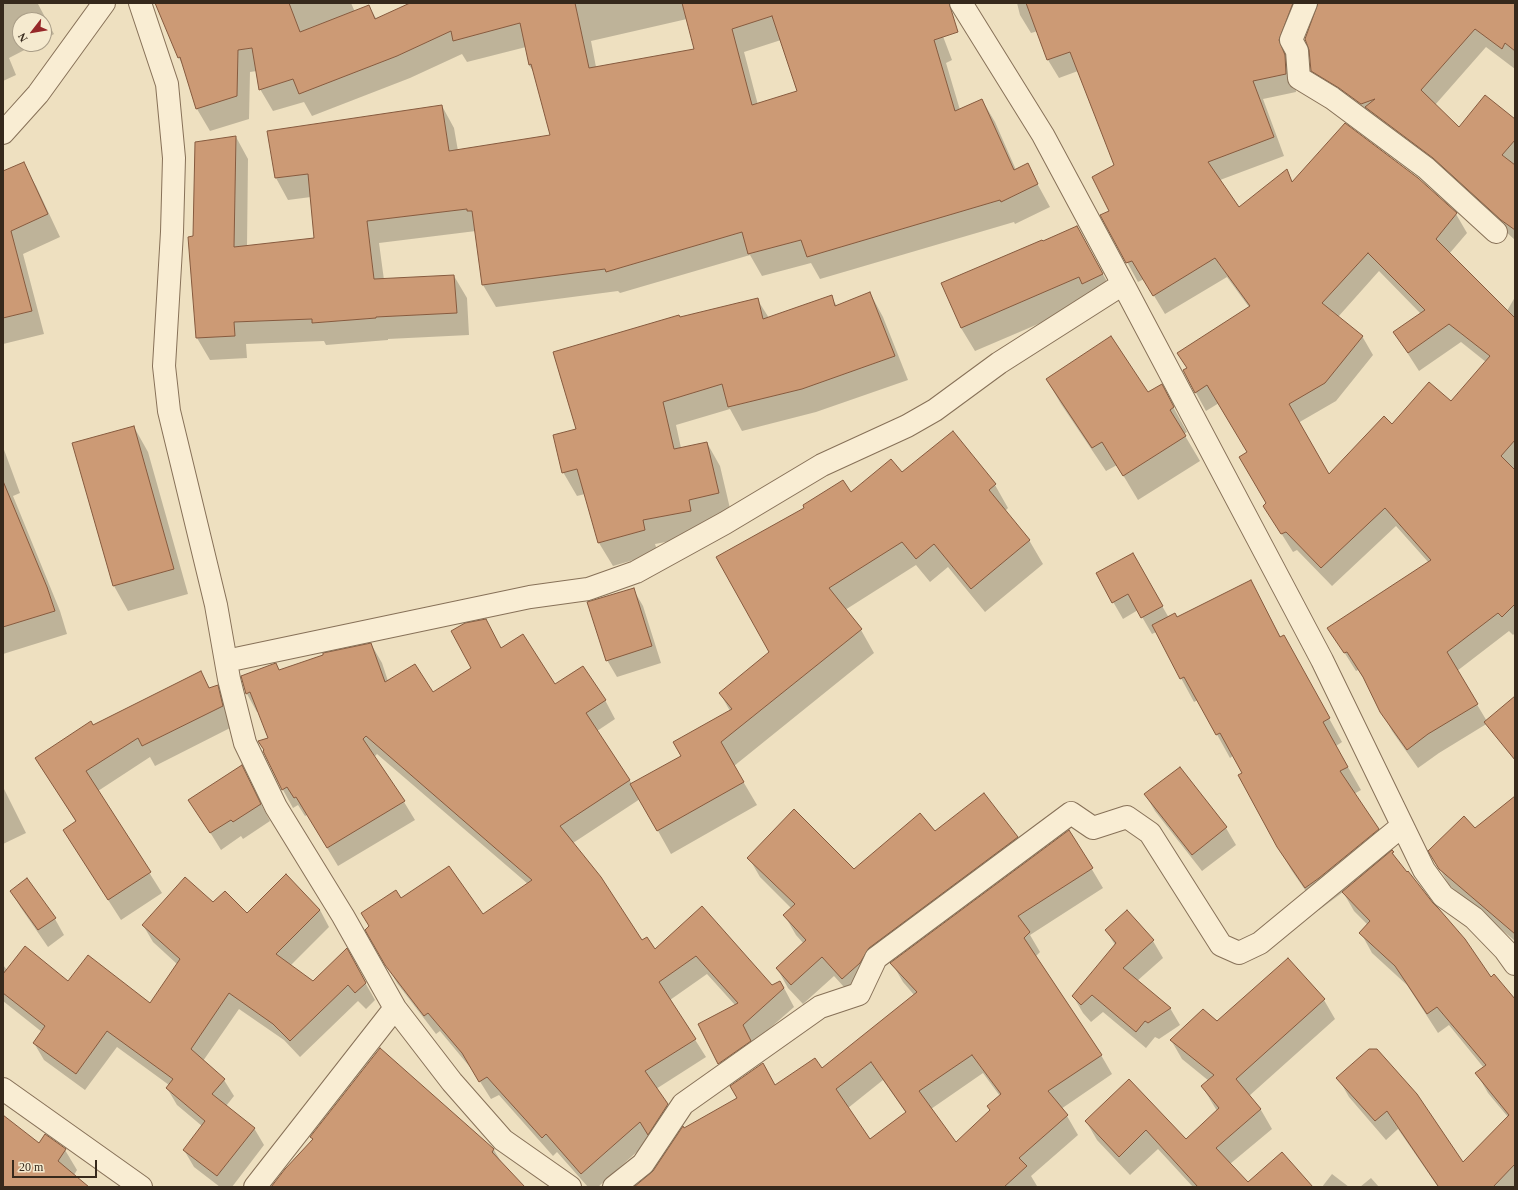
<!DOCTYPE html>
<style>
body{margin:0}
#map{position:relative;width:1518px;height:1190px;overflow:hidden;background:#eee0c0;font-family:"Times New Roman",serif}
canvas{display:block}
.frame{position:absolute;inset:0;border:4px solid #36291c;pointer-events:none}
.north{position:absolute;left:12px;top:12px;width:40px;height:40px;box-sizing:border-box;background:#f5eacf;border:1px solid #a99d87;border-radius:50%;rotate:239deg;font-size:11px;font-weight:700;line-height:16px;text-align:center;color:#36291c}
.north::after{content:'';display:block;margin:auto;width:14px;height:18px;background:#962829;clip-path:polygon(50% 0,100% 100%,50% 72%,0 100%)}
.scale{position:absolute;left:12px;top:1160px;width:85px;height:18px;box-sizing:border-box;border:2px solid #36291c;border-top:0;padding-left:5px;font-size:12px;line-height:14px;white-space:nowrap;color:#36291c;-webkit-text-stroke:3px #f5eacf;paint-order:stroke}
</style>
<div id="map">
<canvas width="1518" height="1190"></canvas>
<div class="frame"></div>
<div class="north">N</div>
<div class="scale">20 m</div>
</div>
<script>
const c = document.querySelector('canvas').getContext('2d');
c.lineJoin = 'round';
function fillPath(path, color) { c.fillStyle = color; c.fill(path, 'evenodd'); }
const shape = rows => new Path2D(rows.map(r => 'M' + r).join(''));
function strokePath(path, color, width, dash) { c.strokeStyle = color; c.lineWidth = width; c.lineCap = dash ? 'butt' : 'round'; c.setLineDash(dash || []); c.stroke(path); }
fillPath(shape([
 [3,3,41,3,38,4,54,34,44,40,44,20,20,20,20,44,36,44,9,58,16,75,3,81],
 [156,3,351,3,355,12,369,6,377,20,413,3,928,3,936,18,952,60,946,63,960,110,982,100,995,122,1016,170,1027,165,1050,207,1015,224,1014,222,820,279,811,263,762,276,750,255,620,293,618,291,496,307,483,285,476,231,379,243,384,280,454,276,467,298,469,335,388,339,388,340,326,345,324,341,246,344,247,358,210,360,197,338,190,238,194,237,236,137,248,159,247,246,315,239,311,197,288,200,276,178,268,132,442,106,454,128,458,151,551,136,535,74,529,65,526,47,467,62,462,54,410,78,312,116,304,102,273,111,260,89,257,71,250,72,249,119,210,131,197,109,183,66,179,58],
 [687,19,695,50,596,67,591,41],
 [781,40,798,92,758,105,744,52],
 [1017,3,1292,3,1298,34,1295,74,1296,92,1263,99,1284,156,1220,180,1239,209,1286,171,1293,182,1417,178,1456,214,1467,233,1449,254,1507,311,1515,297,1515,633,1513,635,1509,631,1457,671,1488,723,1439,753,1418,768,1392,731,1367,683,1358,670,1356,671,1329,628,1429,563,1396,526,1332,586,1297,550,1293,552,1264,506,1267,504,1248,453,1219,403,1206,411,1184,371,1249,307,1227,277,1165,314,1144,279,1138,282,1102,216,1110,212,1115,166,1078,71,1059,78,1048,60,1038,31,1031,33,1020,15],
 [1379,271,1421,314,1394,332,1419,371,1461,342,1486,362,1451,402,1392,425,1329,475,1298,423,1336,401,1373,355,1362,336,1338,317],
 [1319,3,1515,3,1515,69,1486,47,1435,105,1460,128,1515,121,1515,240,1446,177,1323,89,1312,70],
 [23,163,36,186,60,237,23,254,44,334,3,344,3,172],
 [1077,227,1116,298,1092,301,975,351,961,328,1042,243],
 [870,293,883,317,908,380,816,412,742,431,730,409,676,425,681,448,707,443,720,466,732,517,704,535,655,544,658,553,613,566,599,543,585,494,577,496,563,472,577,429,679,318,757,299,769,318,831,297,837,306],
 [1047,380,1148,394,1161,385,1187,432,1184,434,1200,461,1138,500,1117,465,1106,471,1061,404],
 [134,427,148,452,188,594,128,611,114,586],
 [3,447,20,493,13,496,60,611,67,634,3,654],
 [902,473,995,485,1008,508,1005,511,1029,540,1043,564,985,612,948,567,930,582,916,565,845,610,861,630,874,653,734,766,757,805,671,854,640,799,573,843,642,942,655,950,702,908,772,986,784,988,794,1007,752,1044,730,1081,699,1024,735,1005,707,974,670,1000,706,1057,656,1089,678,1123,651,1139,598,1187,588,1187,557,1152,553,1156,499,1095,491,1099,474,1072,440,1031,436,1034,397,983,366,930,401,900,482,916,528,884,377,754,374,757,404,802,415,820,338,866,307,815,305,816,298,805,293,808,283,790,264,751,269,739,258,711,257,712,247,694,279,671,371,644,382,663,388,681,433,694,501,649,554,686,605,700,615,719,597,731,632,784,682,756,730,711,720,693,771,652,851,494],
 [1132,554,1169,618,1176,618,1251,581,1281,638,1297,660,1342,742,1336,746,1361,790,1354,794,1391,853,1392,852,1399,863,1491,978,1515,1001,1515,1187,1438,1187,1398,1129,1386,1140,1349,1097,1338,1078,1369,1050,1462,1163,1508,1117,1488,1093,1477,1074,1484,1068,1449,1025,1438,1033,1407,985,1372,953,1361,933,1368,925,1354,911,1343,892,1319,910,1292,871,1278,847,1234,755,1230,758,1198,700,1194,702,1156,632,1152,634,1138,610,1123,619,1097,574],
 [633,589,643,606,661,663,617,677,607,660],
 [200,672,210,689,217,686,229,706,234,726,155,766,150,757,98,791,162,893,121,920,76,850,76,822,36,758,93,726],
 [241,766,270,821,243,839,241,836,221,850,190,800],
 [1179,768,1226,828,1236,845,1202,871,1155,811,1145,794],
 [3,787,26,833,3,844],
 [1515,797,1515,941,1449,885,1430,851,1475,829],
 [1069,831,1103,888,1030,935,1040,952,1035,957,1101,1055,1112,1074,1061,1109,1067,1116,1078,1135,1031,1176,1037,1186,1036,1187,635,1187,652,1174,684,1129,775,1086,822,1070,915,996,903,982,892,963],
 [983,1073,1000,1096,991,1111,956,1143,931,1109],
 [883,1080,906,1113,870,1140,848,1108],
 [935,832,1017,838,1028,857,880,968,854,998,834,976,803,1004,788,988,777,968,804,944,796,935,785,916,792,909,760,877,749,858,854,871],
 [11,891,55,919,64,935,48,947,21,908],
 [213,903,247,915,320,910,329,927,290,966,313,982,346,949,375,1000,366,1009,358,1001,300,1057,284,1040,239,1009,203,1061,224,1080,234,1096,226,1106,254,1128,264,1145,232,1187,220,1187,194,1167,184,1150,202,1126,177,1105,167,1088,169,1085,117,1047,85,1090,44,1060,34,1043,42,1032,3,1001,3,965,7,970,68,982,150,1005,177,964,153,942,143,925],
 [1127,912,1153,941,1163,958,1137,981,1170,1008,1180,1025,1159,1039,1155,1037,1146,1048,1103,1012,1091,1022,1083,1013,1073,996,1115,945,1106,930],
 [1288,959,1324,1000,1335,1019,1249,1096,1261,1110,1272,1129,1230,1164,1248,1183,1271,1187,1193,1187,1158,1149,1130,1175,1097,1140,1086,1121,1129,1081,1186,1140,1217,1111,1202,1086,1209,1081,1182,1059,1171,1040,1217,1023],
 [380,1049,494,1150,503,1165,523,1187,271,1187,313,1140,311,1137],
 [3,1116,40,1145,65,1150,77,1170,74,1175,88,1187,3,1187],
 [1332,1174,1349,1187,1322,1187],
 [1371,1178,1379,1187,1360,1187]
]), '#0003');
const building = shape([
 [155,3,289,3,300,32,369,5,375,19,410,3,575,3,589,68,694,49,682,3,949,3,958,32,934,40,955,111,982,99,1014,170,1028,163,1038,184,1001,202,1000,200,807,257,801,240,748,254,742,232,606,272,605,269,482,285,472,211,467,211,467,209,367,221,374,279,454,275,457,313,376,317,376,318,312,323,312,319,234,322,235,336,196,338,188,237,193,236,195,142,236,136,234,247,314,238,308,174,275,178,267,131,442,105,449,151,550,135,531,64,529,65,520,23,453,41,451,31,397,56,299,94,293,79,259,90,252,48,238,50,237,96,196,109,180,57,178,58,155,3],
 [772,16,797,91,752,105,732,29,772,16],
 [1026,3,1293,3,1279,40,1285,55,1286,74,1253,81,1274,137,1208,162,1239,207,1287,169,1292,182,1345,123,1418,178,1457,213,1436,239,1515,318,1515,440,1501,456,1515,470,1515,604,1502,617,1498,613,1447,652,1478,704,1428,734,1407,750,1380,712,1363,677,1347,652,1344,653,1327,628,1431,560,1385,508,1321,568,1286,532,1281,534,1263,506,1266,503,1239,457,1247,452,1207,385,1195,393,1183,370,1187,368,1177,353,1250,306,1215,258,1153,296,1132,261,1126,263,1100,215,1109,211,1092,177,1114,165,1070,52,1047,60,1026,3],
 [1368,253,1425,310,1393,332,1408,353,1449,324,1490,356,1451,401,1429,382,1392,424,1384,416,1329,474,1289,404,1325,383,1363,336,1322,303,1368,253],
 [1318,3,1515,3,1515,51,1505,43,1502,49,1475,29,1421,90,1459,127,1485,95,1515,119,1515,140,1502,155,1515,165,1515,230,1501,220,1433,158,1365,107,1375,99,1361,104,1339,88,1311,71,1309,50,1305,39,1318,3],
 [24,162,48,214,11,231,32,311,3,318,3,171,24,162],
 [1077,226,1103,274,1082,284,1079,277,961,328,941,283,1042,240,1043,241,1077,226],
 [870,292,895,356,802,389,728,407,722,384,663,402,674,449,707,442,719,493,689,500,691,511,643,520,645,530,598,543,577,469,562,473,553,435,576,429,553,352,679,315,680,317,758,298,763,319,832,295,835,306,870,292],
 [1111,336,1148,392,1162,384,1174,407,1170,410,1186,436,1123,476,1102,442,1092,448,1046,379,1111,336],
 [134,426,174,569,113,586,72,443,134,426],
 [953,431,996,484,989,490,1030,540,971,589,934,544,916,559,902,542,829,588,862,629,721,742,744,782,657,831,630,784,681,756,673,742,732,709,719,693,769,652,716,557,804,508,803,505,843,480,851,492,891,459,902,472,953,431],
 [3,481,47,587,55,611,3,627,3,481],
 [1133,553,1163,606,1141,618,1128,594,1112,603,1096,573,1133,553],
 [1251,580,1280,637,1284,635,1330,718,1323,722,1348,767,1340,771,1379,829,1319,878,1305,888,1277,847,1238,775,1242,773,1220,733,1216,735,1184,677,1180,679,1152,625,1175,613,1177,617,1251,580],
 [634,588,652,646,606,661,587,602,634,588],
 [486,619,501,648,523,634,555,684,583,666,606,700,586,713,630,780,560,826,601,877,642,940,647,937,655,949,702,906,772,985,780,981,784,988,743,1025,751,1041,718,1064,698,1024,738,1003,696,956,659,982,696,1039,645,1071,668,1104,648,1135,640,1122,581,1174,546,1134,542,1138,487,1077,479,1082,462,1053,428,1013,424,1016,385,965,365,930,369,926,361,913,396,890,401,898,449,866,483,914,532,880,366,736,363,739,405,801,327,848,296,797,294,798,287,787,282,790,263,751,264,750,258,741,268,738,250,692,246,694,241,676,273,664,276,663,279,670,323,655,323,653,371,643,385,682,415,664,433,692,471,668,451,631,465,623,486,619],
 [201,671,209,688,218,685,223,706,142,746,138,738,86,771,151,872,108,900,63,830,76,821,35,758,91,721,93,725,201,671],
 [1515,696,1515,760,1484,722,1515,696],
 [242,765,261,804,233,822,231,820,210,833,188,800,242,765],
 [1180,767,1227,827,1192,855,1144,794,1180,767],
 [984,793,1018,837,869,948,860,963,842,979,822,957,791,985,776,968,806,940,783,915,795,904,747,858,794,809,854,869,920,813,935,831,984,793],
 [1515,796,1515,934,1439,869,1428,851,1464,816,1475,828,1515,796],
 [1069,830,1093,868,1018,916,1030,932,1024,938,1102,1055,1048,1091,1068,1115,1019,1158,1027,1166,1004,1187,634,1187,653,1171,683,1126,684,1128,737,1098,730,1086,763,1063,775,1085,815,1058,822,1068,917,992,890,963,1069,830],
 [972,1055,1001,1094,987,1106,990,1110,956,1142,919,1091,972,1055],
 [871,1062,906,1112,870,1139,836,1089,871,1062],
 [1392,850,1394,852,1392,853,1407,872,1408,871,1433,903,1439,909,1465,939,1491,977,1494,974,1515,999,1515,1164,1493,1187,1437,1187,1438,1186,1387,1111,1375,1121,1336,1078,1369,1049,1377,1049,1417,1094,1463,1162,1509,1115,1475,1073,1486,1065,1437,1007,1427,1014,1395,966,1359,933,1370,921,1342,892,1392,850],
 [286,874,320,910,276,954,313,981,347,948,366,983,355,993,348,985,290,1041,273,1024,229,993,191,1049,225,1079,212,1094,255,1128,217,1176,183,1150,205,1121,166,1088,173,1079,107,1031,76,1074,33,1043,45,1026,3,993,3,974,25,946,68,981,88,955,150,1003,180,959,142,925,185,877,213,902,225,891,247,913,286,874],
 [27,878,56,918,38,930,10,891,27,878],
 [1127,910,1154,940,1123,968,1171,1008,1148,1023,1145,1021,1136,1032,1092,995,1081,1005,1072,996,1116,943,1105,930,1127,910],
 [1288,958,1325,999,1236,1079,1261,1109,1216,1148,1248,1182,1282,1152,1313,1187,1198,1187,1146,1130,1119,1157,1085,1121,1129,1079,1186,1139,1219,1108,1201,1086,1214,1075,1170,1040,1203,1009,1217,1021,1288,958],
 [380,1048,494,1149,492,1152,525,1187,271,1187,285,1169,313,1139,310,1137,380,1048],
 [3,1115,39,1143,45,1134,66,1149,58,1161,89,1187,3,1187,3,1115]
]);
fillPath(building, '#cc9a75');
strokePath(building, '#865a3e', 1);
const minor = shape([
 [140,3,167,84,174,158,172,232,164,366,169,411,216,605,229,679,245,743,276,807,343,916,395,1008,452,1082,503,1140,570,1187],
 [961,3,1043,135,1123,284,1322,660,1424,870,1443,896,1474,918,1505,950,1515,964],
 [1306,3,1291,40,1297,51,1299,78,1332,98,1426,168,1496,232],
 [226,661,530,597,588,589,636,572,725,523,822,465,907,426,935,410,999,363,1123,284],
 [3,1089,141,1187],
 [255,1187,395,1008],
 [614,1187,643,1164,683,1104,820,1007,859,994,876,958,1071,813,1093,828,1127,817,1150,833,1221,945,1239,953,1260,943,1402,826]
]);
const tertiary = shape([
 [3,133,38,94,104,3]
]);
strokePath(minor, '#877158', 24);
strokePath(tertiary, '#877158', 24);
strokePath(minor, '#f9edd3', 22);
strokePath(tertiary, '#f9edd3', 22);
</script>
